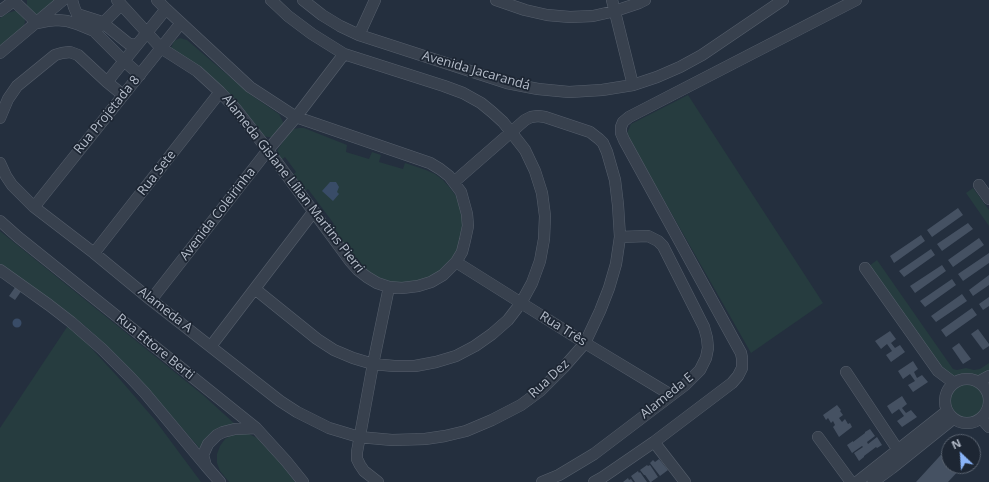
<!DOCTYPE html>
<meta charset="utf-8">
<style>
body{margin:0}
#map{position:relative;width:989px;height:482px;overflow:hidden;background:#242f3e;font-family:"Open Sans",sans-serif}
canvas{display:block}
.north{position:absolute;left:941px;top:434px;width:40px;height:40px;box-sizing:border-box;background:#1d2633;border:1px solid #59626f;border-radius:50%;rotate:335deg;font-size:11px;font-weight:700;line-height:16px;text-align:center;color:#b4bcc9}
.north::after{content:'';display:block;margin:auto;width:14px;height:18px;background:#8ab4f8;clip-path:polygon(50% 0,100% 100%,50% 72%,0 100%)}
</style>
<div id="map">
<canvas width="989" height="482"></canvas>
<div class="north">N</div>
</div>
<script>
const c = document.querySelector('canvas').getContext('2d');
c.lineJoin = 'round';
function fillPath(path, color) { c.fillStyle = color; c.fill(path, 'evenodd'); }
const shape = rows => new Path2D(rows.map(r => 'M' + r).join(''));
function strokePath(path, color, width, dash) { c.strokeStyle = color; c.lineWidth = width; c.lineCap = dash ? 'butt' : 'round'; c.setLineDash(dash || []); c.stroke(path); }
function drawText(font, color, halo, rows, align = 'center') {
  c.font = font + ' "Open Sans",sans-serif'; c.lineWidth = 3.5; c.setLineDash([]); c.textBaseline = 'middle'; c.strokeStyle = halo; c.fillStyle = color; for (const [text, x, y, turn = 0] of rows) {
    c.save(); c.translate(x, y); c.rotate((+turn || 0) * Math.PI / 180); c.textAlign = isNaN(turn) ? turn : align; if (halo) c.strokeText(text, 0, 0); c.fillText(text, 0, 0); c.restore();
  }
}
fillPath(shape([
 [27,0,57,0,42,14,36,14,32,12,29,9,27,6],
 [14,11,19,11,24,16,25,22,23,28,0,46,0,18,8,13],
 [180,38,187,40,251,95,279,114,283,122,282,127,273,137,268,137,264,136,171,48,174,41],
 [688,95,823,303,751,353,640,158,627,133,631,124],
 [299,128,304,128,347,145,346,152,369,159,372,152,381,155,379,162,403,169,405,163,426,170,435,174,443,180,450,188,456,196,460,206,464,226,456,256,434,277,405,286,366,274,329,228,334,224,308,189,302,193,290,177,296,172,285,157,279,162,277,153,278,149,290,132,294,129],
 [973,188,989,210,989,226,966,193],
 [0,231,203,395,236,425,219,428,210,434,203,443,201,450,151,392,116,355,84,325,47,297,0,265],
 [877,260,953,369,957,370,966,368,974,370,980,369,989,363,989,372,976,380,965,378,958,379,953,378,945,374,869,266],
 [69,324,117,376,155,420,201,482,0,482,0,428],
 '948 401a19 19 0 1 1 38 0a19 19 0 1 1-38 0Z',
 [241,433,249,434,257,438,282,465,295,482,229,482,220,471,217,463,217,454,220,446,225,439,232,435]
]), '#263c3f');
fillPath(shape([
 [330,182,336,182,339,187,337,192,339,194,333,201,322,191],
 '12.5 323a4.5 4.5 0 1 1 9 0a4.5 4.5 0 1 1-9 0Z'
]), '#394c67');
fillPath(shape([
 [958,208,963,215,932,237,927,230],
 [968,223,973,229,942,251,937,244],
 [921,235,925,241,894,263,890,256],
 [979,238,984,245,953,267,948,260],
 [931,249,935,255,904,277,899,271],
 [989,253,989,263,963,281,958,274],
 [942,265,946,271,915,293,910,286],
 [989,275,989,285,973,296,969,290],
 [952,279,956,285,925,307,920,301],
 [16,286,22,290,15,300,9,296],
 [962,294,967,301,936,322,931,316],
 [989,297,989,306,983,310,979,304],
 [972,308,977,315,946,337,941,330],
 [978,329,989,344,989,346,983,350,971,334],
 [890,331,896,339,891,343,895,348,900,345,905,352,891,362,886,355,892,351,887,344,881,349,875,341],
 [959,343,971,359,963,364,952,348],
 [913,361,918,369,914,372,917,378,922,375,928,382,913,392,908,385,915,381,910,374,903,379,898,371],
 [902,396,907,404,902,408,906,413,911,410,917,417,902,427,897,421,904,416,899,409,892,414,887,406],
 [837,405,841,410,840,411,843,415,839,418,842,422,845,419,848,424,850,423,852,427,839,437,833,427,835,425,833,421,831,423,828,418,826,420,823,415],
 [870,429,875,436,867,442,868,444,877,437,882,445,877,448,876,447,864,456,864,457,859,461,854,453,863,447,862,446,852,453,847,445,853,441,853,442,865,433,865,432],
 [949,446,949,466,963,466,948,482,916,482],
 [659,459,668,470,660,476,650,463,653,460,655,462],
 [647,465,648,466,650,465,658,477,651,482,650,482,645,475,644,475,640,470],
 [638,471,639,473,640,472,647,482,635,482,631,476],
 [628,478,629,480,631,479,633,482,623,482]
]), '#455162');
const minor = shape([
 [72,0,74,7,77,14,80,15,99,21,103,23,129,44,137,45],
 [117,0,161,48,197,71,220,92,235,108,268,150,350,261,358,270,367,277,377,283,389,287,402,288,418,286,431,282,443,275,456,262,462,252,465,240,468,226,467,214,461,192,449,176,440,169,430,163,296,117,250,87,166,9,157,0],
 [303,0,322,15,340,26,359,35,507,83,538,89,569,92,602,90,633,85,657,77,680,67,702,55,783,0],
 [496,0,525,10,547,15,570,17,593,16,615,11,639,3,645,0],
 [612,0,633,85],
 [14,1,37,23,47,21,57,20,67,21,77,24,94,31,124,61,140,75],
 [0,11,15,0],
 [99,27,121,5],
 [359,35,375,0],
 [0,53,63,0],
 [107,82,166,9],
 [0,118,8,99,17,86,55,55,62,53,70,52,78,55,107,82,123,95],
 [0,163,6,176,12,185,34,207,94,253,151,300,280,401,297,412,329,428,359,437,392,440,425,439,445,436,466,431,492,420,521,405,540,391,564,367,585,343,600,311,609,288,616,264,620,237,618,205,615,180,607,152,603,143,599,139,590,132,545,117,538,116,531,117,525,120,454,182],
 [979,185,989,199],
 [34,207,181,23],
 [0,221,18,237,256,428,286,461,303,482],
 [94,253,220,92],
 [456,262,585,343,671,395],
 [865,268,938,371,954,383],
 [0,270,49,305,71,322,102,349,130,377,145,393,206,466,220,482],
 [255,289,317,339,334,350,353,358,373,364,394,366,415,366,436,362,456,356,475,346,492,334,508,320,521,303,532,283,540,261,544,239,545,216,542,193,535,171,525,150,511,132,503,122,492,112,481,103,463,93,444,86,344,54,312,34,288,16,271,0],
 [151,300,268,150,296,117,344,54],
 [211,346,314,211],
 [846,372,898,450],
 '945 401a22 22 0 1 1 44 0a22 22 0 1 1-44 0Z',
 [978,382,989,376],
 [981,418,989,427],
 [818,437,851,482],
 [654,442,685,482],
 [206,466,203,455,208,444,217,435,223,432,235,429,256,428],
 [378,482,364,471,360,465,357,459,357,452,373,364,389,287],
 [542,482,559,475,594,454,685,385,700,370,706,358,708,348,707,338,704,327,663,246,658,241,648,236,620,237],
 [594,482,603,477,654,442,732,383,738,376,742,368,742,358,741,353,624,140,621,133,621,127,623,122,629,117,856,0],
 [857,482,947,411],
 [873,482,892,468,953,419]
]);
strokePath(minor, '#565f6c', 12);
strokePath(minor, '#38414e', 11);
drawText('13px', '#b4bcc9', '#1d2633', [
 ["Avenida Jacarandá",476,71,16],
 ["Rua Projetada 8",107,115,-51],
 ["Rua Sete",157,173,-52],
 ["Alameda Gislane Lílian Martins Pierri",293,184,52],
 ["Avenida Coleirinha",218,214,-52],
 ["Alameda A",165,310,38],
 ["Rua Três",563,329,32],
 ["Rua Ettore Berti",155,347,39],
 ["Rua Dez",549,379,-43],
 ["Alameda E",667,396,-39]
]);
</script>
